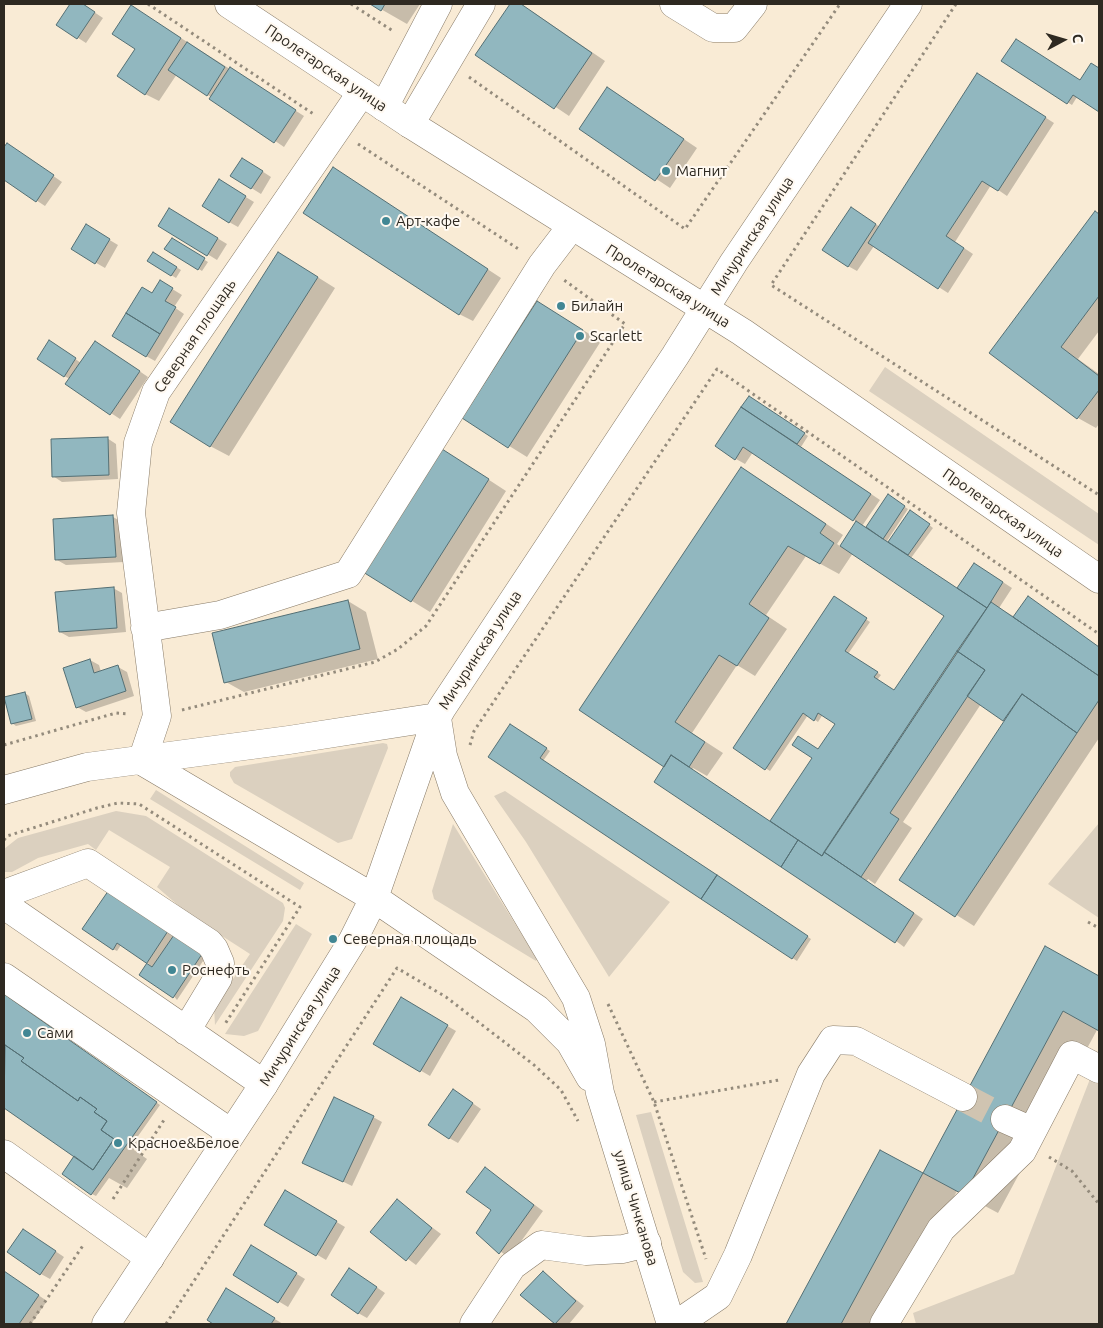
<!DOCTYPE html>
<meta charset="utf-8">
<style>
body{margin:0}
#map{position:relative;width:1103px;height:1328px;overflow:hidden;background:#f9ebd5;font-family:Ubuntu,sans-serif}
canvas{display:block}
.frame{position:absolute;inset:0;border:5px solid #2e2921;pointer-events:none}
.north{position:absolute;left:1038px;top:15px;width:50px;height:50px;-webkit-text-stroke:4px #fff9f1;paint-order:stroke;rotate:84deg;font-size:14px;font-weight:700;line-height:20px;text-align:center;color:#2e2921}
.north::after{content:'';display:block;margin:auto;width:18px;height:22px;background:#2e2921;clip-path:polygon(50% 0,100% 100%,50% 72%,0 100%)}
</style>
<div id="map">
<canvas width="1103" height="1328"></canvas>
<div class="frame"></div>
<div class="north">С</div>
</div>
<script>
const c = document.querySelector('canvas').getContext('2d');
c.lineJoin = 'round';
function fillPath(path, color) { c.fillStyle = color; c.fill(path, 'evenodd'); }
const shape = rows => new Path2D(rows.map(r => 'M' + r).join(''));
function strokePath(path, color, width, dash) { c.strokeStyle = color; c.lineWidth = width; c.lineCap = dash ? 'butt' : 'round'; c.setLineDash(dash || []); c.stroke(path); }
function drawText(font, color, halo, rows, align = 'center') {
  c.font = font + ' Ubuntu,sans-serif'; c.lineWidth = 4; c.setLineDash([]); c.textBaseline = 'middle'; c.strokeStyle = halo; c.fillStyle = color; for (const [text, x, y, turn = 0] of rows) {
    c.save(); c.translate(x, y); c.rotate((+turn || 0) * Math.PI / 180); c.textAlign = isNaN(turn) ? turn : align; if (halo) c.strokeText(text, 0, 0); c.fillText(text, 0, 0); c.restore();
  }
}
fillPath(shape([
 [885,367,1099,514,1099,545,869,391],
 [383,743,387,744,388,748,352,839,338,843,234,783,230,776,230,772,235,767],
 [156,790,304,883,300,890,150,799],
 [505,791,670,902,609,977,526,842,494,796],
 [116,811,146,816,283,903,285,908,283,921,215,1025,214,1007,250,954,188,914,157,887,170,867,109,830,96,850,88,844,38,858,12,872,4,872,4,849,18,838],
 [1099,823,1099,918,1048,884],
 [453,824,537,959,536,961,434,899,432,891],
 [296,924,312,934,258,1031,244,1036,225,1034],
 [1090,1079,1099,1085,1099,1323,916,1324,913,1313,1014,1274],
 [651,1112,703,1282,695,1283,683,1272,636,1115]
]), '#dbd0bf');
fillPath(shape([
 [72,4,82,4,103,18,86,43,58,25],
 [372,4,420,4,407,24],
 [511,4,519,4,527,8,605,61,569,116,477,54],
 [132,7,304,116,284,147,177,74,159,101,145,94,136,49],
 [1003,61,1081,82,1092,65,1099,69,1099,111,1077,97,1072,105],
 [987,80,1054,123,1007,196,991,185,955,242,973,254,948,293,874,246,857,271,848,266,860,214,880,227],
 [608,88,697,148,670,188,581,129],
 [7,144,62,182,45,206,4,179,4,149],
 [251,164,271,177,261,194,232,176],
 [347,177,501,278,473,321,459,314],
 [219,181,254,202,238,227,229,222],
 [1096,213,1099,215,1099,331,1078,359,1099,374,1099,424,1096,428,1078,418,991,352],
 [179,215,227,244,217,260,160,225],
 [86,226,118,245,105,268,72,249],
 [172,240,208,262,202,271,166,249],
 [153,253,181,270,176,278,148,261],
 [279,253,335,288,229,456,210,446],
 [161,282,182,295,174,307,184,314,155,361,146,356,153,294],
 [555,313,601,341,527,457,464,418],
 [54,344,81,363,104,347,148,377,120,419,67,384,70,379,64,376],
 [753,400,808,436,801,447,880,500,862,526,866,528,888,496,908,509,887,541,889,542,915,514,933,528,911,558,958,590,975,564,1012,588,999,608,1015,617,1037,603,1099,647,1099,738,974,926,901,880,1005,721,981,704,903,822,912,828,875,884,868,879,867,881,923,919,904,947,666,766,581,710,759,479,843,535,837,544,841,547,857,522,753,452,745,464,736,459,747,411],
 [853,553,946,615,895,692,877,680,881,675,848,654,870,622,838,600,735,748,770,771,808,715,818,722,823,714,837,724,771,822,692,770,693,768,707,776,723,753,692,733,737,665,755,676,787,629,766,615,806,556,839,574],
 [107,438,116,444,118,479,62,482,53,476],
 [460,461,506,491,430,612,365,572],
 [113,517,122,522,124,562,66,565,57,560],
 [113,588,122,593,126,632,69,637,60,632],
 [348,601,366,612,378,659,244,692,226,682],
 [90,660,99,665,101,672,118,667,127,672,134,696,86,712,77,707],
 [25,693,29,696,36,721,16,726,12,723],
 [515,728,550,751,543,761,811,939,797,961,490,757],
 [113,885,205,958,177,1000,148,963,121,945,117,951,113,949],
 [1045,948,1099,977,1099,1031,1097,1030,998,1213,957,1191,885,1324,787,1324,881,1151,923,1174],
 [4,995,160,1105,136,1139,140,1141,134,1150,147,1159,127,1188,109,1178,96,1196,92,1194,63,1174,76,1156,4,1106],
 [401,999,456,1031,430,1076,375,1044],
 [462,1096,481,1109,458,1143,449,1138],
 [373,1117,382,1122,352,1186,313,1167],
 [486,1169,543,1211,509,1258,477,1233,493,1210],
 [285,1191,345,1227,326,1260,266,1224],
 [397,1201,441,1234,416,1265,372,1232],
 [24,1230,64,1257,50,1279,41,1274],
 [252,1247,305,1279,288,1307,235,1275],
 [350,1269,385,1293,367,1318,358,1313],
 [4,1272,47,1301,31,1324,4,1324],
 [543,1273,584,1306,569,1324,555,1324,522,1295],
 [245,1301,283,1324,216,1324,208,1320]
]), '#0003');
const building = shape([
 [70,4,83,4,95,12,77,39,56,25,70,4],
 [370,4,385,4,381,11,370,4],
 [510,4,521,4,592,53,554,109,475,55,510,4],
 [131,5,181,38,145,95,117,76,135,49,112,34,131,5],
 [1016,39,1080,80,1091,63,1099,68,1099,112,1073,95,1067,104,1001,61,1016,39],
 [187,42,225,67,207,96,168,70,187,42],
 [230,67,296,110,274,143,209,99,230,67],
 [977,73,1046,117,998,191,982,181,946,236,964,248,938,289,868,243,977,73],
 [607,87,684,139,655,181,579,129,607,87],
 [7,143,54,175,36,202,4,180,4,147,7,143],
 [242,158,263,171,251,189,230,176,242,158],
 [333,167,488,269,459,315,303,213,333,167],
 [219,179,246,196,229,223,202,206,219,179],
 [851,207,876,224,848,267,822,250,851,207],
 [169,208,218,238,207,256,158,226,169,208],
 [1095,211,1099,214,1099,296,1061,347,1099,376,1099,390,1077,419,989,353,1095,211],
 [86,224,110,239,95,264,71,249,86,224],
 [172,238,205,258,198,270,164,249,172,238],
 [153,252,177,267,171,276,147,261,153,252],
 [278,252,318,277,210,447,170,422,278,252],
 [160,280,173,288,165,301,176,307,160,334,126,313,142,287,152,293,160,280],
 [537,301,583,330,508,448,462,418,537,301],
 [126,313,160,334,146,357,112,336,126,313],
 [49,340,76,358,64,377,37,359,49,340],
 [95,341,140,371,110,415,65,384,95,341],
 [749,396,805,433,797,444,741,407,749,396],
 [741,407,871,494,853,521,743,447,735,460,715,446,741,407],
 [108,437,109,475,52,477,51,439,108,437],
 [442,449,489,479,411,602,363,572,442,449],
 [741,467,826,524,820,533,834,543,820,564,788,546,749,604,769,618,737,666,719,655,675,722,705,742,689,767,671,755,664,767,579,710,741,467],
 [888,494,905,506,883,539,866,527,888,494],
 [910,510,930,524,908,555,888,542,910,510],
 [113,515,116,557,55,560,53,519,113,515],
 [856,521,987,608,822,856,770,821,812,758,792,745,798,736,818,749,835,724,818,713,814,721,803,713,765,770,733,748,834,596,867,618,845,651,878,672,874,677,894,690,944,616,840,546,856,521],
 [974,563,1003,582,987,608,957,588,974,563],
 [114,587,117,628,59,632,55,592,114,587],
 [1028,596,1099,647,1099,676,1013,617,1028,596],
 [348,600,360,649,224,683,212,633,348,600],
 [991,602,1099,676,1099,700,1077,733,1022,694,1003,721,967,696,985,670,957,651,991,602],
 [957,651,985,670,890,813,899,819,861,877,824,852,957,651],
 [90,659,94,673,118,665,126,691,76,708,63,668,90,659],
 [25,692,32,719,11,724,4,697,25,692],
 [1022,694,1077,733,955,917,899,880,1022,694],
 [510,724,547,748,540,758,717,875,701,899,488,757,510,724],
 [671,755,798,840,781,867,654,782,671,755],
 [798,840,822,856,824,852,914,913,895,943,781,867,798,840],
 [717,875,808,936,792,959,701,899,717,875],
 [113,884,174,935,152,967,117,943,113,950,82,929,113,884],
 [168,931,202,954,173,998,139,975,168,931],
 [1045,946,1099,976,1099,1031,1063,1011,964,1195,923,1173,1045,946],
 [4,994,157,1102,91,1195,62,1174,74,1156,93,1170,114,1139,101,1130,107,1121,94,1112,97,1109,80,1097,78,1101,21,1061,24,1058,5,1045,4,1047,4,994],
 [401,997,448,1025,420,1072,373,1044,401,997],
 [5,1045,24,1058,21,1061,78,1101,80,1097,97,1109,94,1112,107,1121,101,1130,114,1139,93,1170,4,1108,5,1045],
 [453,1089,473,1103,449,1139,428,1125,453,1089],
 [334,1097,374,1116,343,1182,302,1163,334,1097],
 [880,1150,923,1173,841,1324,786,1324,880,1150],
 [485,1167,534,1205,499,1254,476,1233,491,1210,466,1192,485,1167],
 [285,1190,337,1221,316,1256,264,1225,285,1190],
 [397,1199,432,1228,406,1261,370,1232,397,1199],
 [23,1229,56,1251,40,1275,7,1252,23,1229],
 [251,1245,297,1273,278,1303,233,1275,251,1245],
 [349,1268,377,1287,358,1314,331,1295,349,1268],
 [4,1271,39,1295,19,1324,4,1324,4,1271],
 [543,1271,576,1301,555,1324,520,1295,543,1271],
 [226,1288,275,1318,271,1324,213,1324,207,1320,226,1288]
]);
fillPath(building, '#91b7bf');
strokePath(building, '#546f74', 1);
strokePath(shape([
 [963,1097,1005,1119]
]), '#d0c4b1', 28, [28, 14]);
const minor = shape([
 [674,4,713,28,734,28,753,4],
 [384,107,438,4],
 [410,124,481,4],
 [145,628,220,615,348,574,542,265,571,227],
 [142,761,157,716,131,513,138,443,156,392,362,92],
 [4,894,88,863,209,943,214,949,220,963,218,978,186,1031],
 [4,905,264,1084],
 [4,977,231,1133],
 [1005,1119,1032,1131],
 [4,1154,150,1258],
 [474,1324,512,1266,541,1245,586,1251,623,1249,647,1243],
 [677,1324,718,1296,738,1255,811,1074,833,1040,856,1041,963,1097],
 [884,1324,941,1229,1022,1151,1072,1055,1099,1069]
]);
const major = shape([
 [229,4,410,124,742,332,1099,579],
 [437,718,443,756,455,793,576,998,591,1044,600,1093,671,1324],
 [142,761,374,898,537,1009,570,1042,590,1077],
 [4,790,87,767,289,740,437,717],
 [106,1324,264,1084,353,940,374,898,437,717,442,708,675,356,734,262,908,4]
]);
strokePath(minor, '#877a67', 29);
strokePath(major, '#877a67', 29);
strokePath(shape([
 [148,4,315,115],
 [351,4,393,31],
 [956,4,771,285,1099,495],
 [469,77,685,229,840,4],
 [358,144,520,250],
 [182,710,375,662,398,649,426,626,625,324,564,280],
 [4,745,116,713,129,714],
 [470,745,474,731,717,369,1099,634],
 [4,840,7,836,97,808,118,803,139,804,300,907,225,1024],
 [1088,922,1099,928],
 [608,1004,654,1102,706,1259],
 [654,1102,779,1080],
 [1049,1157,1072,1171,1099,1204],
 [113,1199,164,1120],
 [30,1324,84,1244],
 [166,1324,397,968,446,997,534,1065,561,1090,578,1121]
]), '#948b7c', 3, [2.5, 4]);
strokePath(minor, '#fff', 28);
strokePath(major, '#fff', 28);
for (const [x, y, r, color] of [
 [666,171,5,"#428794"],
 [386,221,5,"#428794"],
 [561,306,5,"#428794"],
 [580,336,5,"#428794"],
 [333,939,5,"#428794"],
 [172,970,5,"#428794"],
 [27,1033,5,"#428794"],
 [118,1143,5,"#428794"]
]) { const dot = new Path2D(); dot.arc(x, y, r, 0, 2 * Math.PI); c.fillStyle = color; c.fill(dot); strokePath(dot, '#fff9f1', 2); }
drawText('15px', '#2e2921', '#fff9f1', [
 ["Пролетарская улица",326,68,34],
 ["Мичуринская улица",752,236,-57],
 ["Пролетарская улица",668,286,32],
 ["Северная площадь",195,336,-56],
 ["Пролетарская улица",1003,513,35],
 ["Мичуринская улица",480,650,-57],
 ["Мичуринская улица",300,1026,-58],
 ["улица Чичканова",636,1208,73]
]);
drawText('15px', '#2e2921', '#fff9f1', [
 ["Магнит",676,171],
 ["Арт-кафе",396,221],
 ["Билайн",571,306],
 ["Scarlett",590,336],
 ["Северная площадь",343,939],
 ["Роснефть",182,970],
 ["Сами",37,1033],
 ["Красное&Белое",128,1143]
], 'left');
</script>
